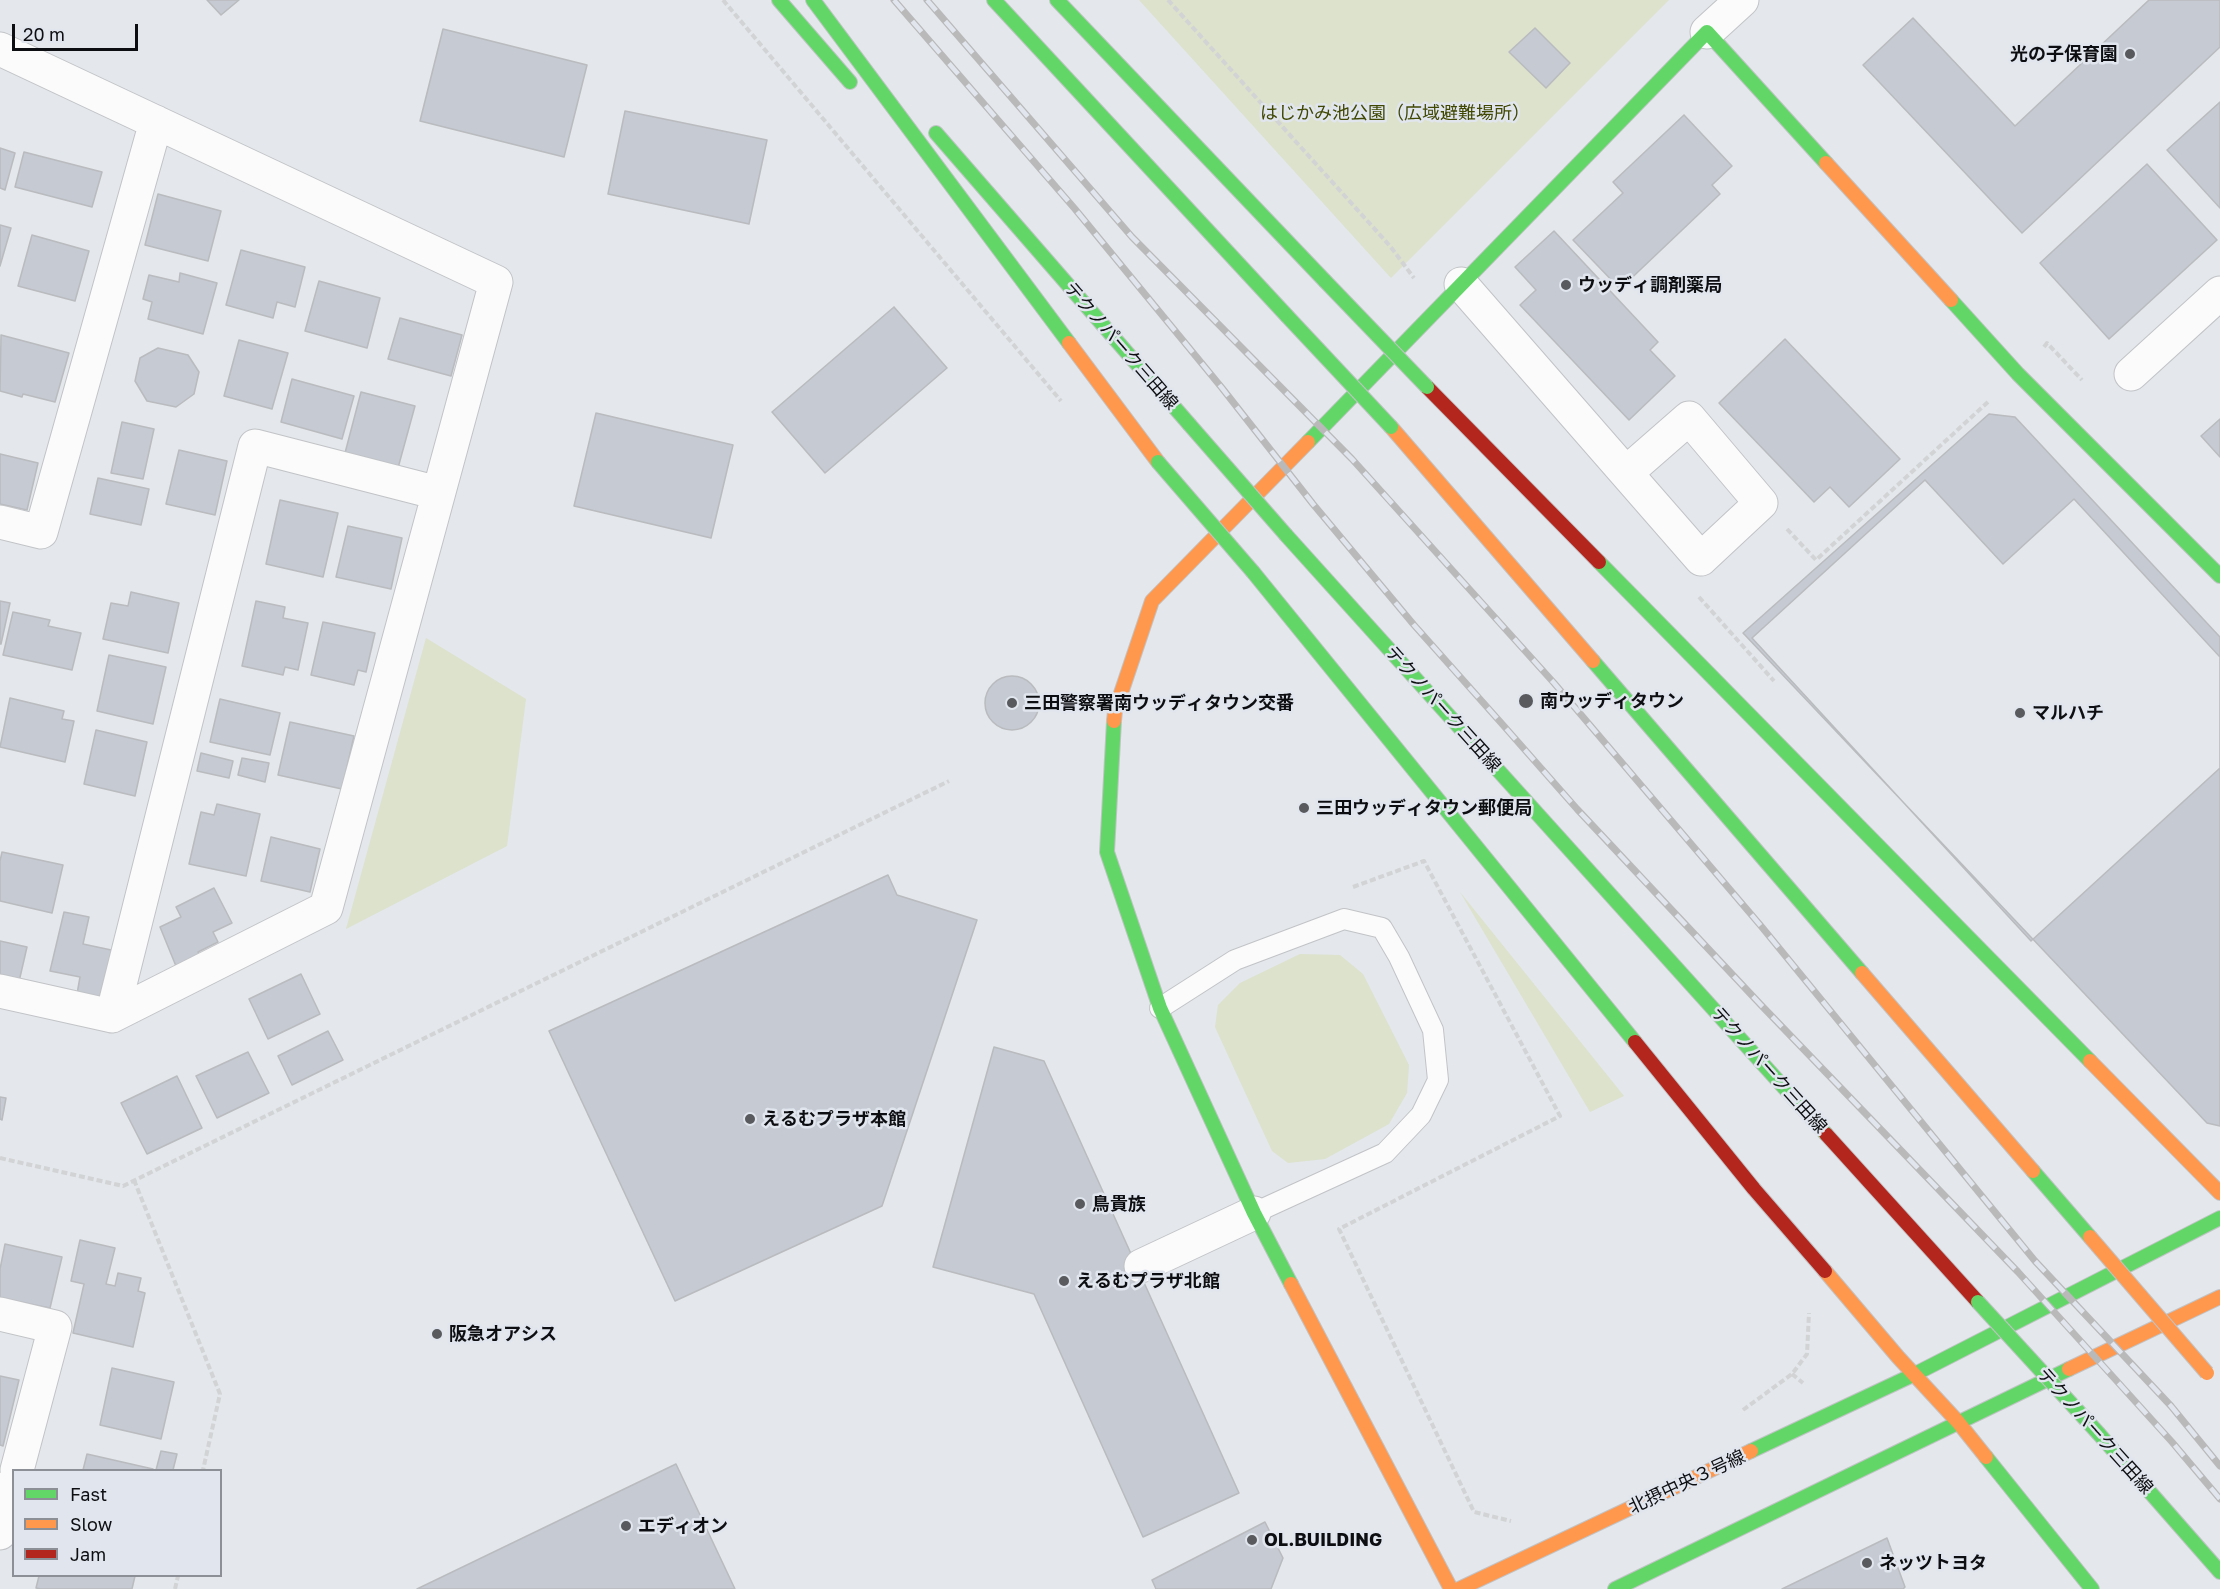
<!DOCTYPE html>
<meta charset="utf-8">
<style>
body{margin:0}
#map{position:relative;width:2220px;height:1589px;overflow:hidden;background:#e4e7eb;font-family:"Golos Text",sans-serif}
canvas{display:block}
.legend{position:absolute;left:12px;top:1469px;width:210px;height:108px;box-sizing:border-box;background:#e1e6ee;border:2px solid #8c9096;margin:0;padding:8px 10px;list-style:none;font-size:18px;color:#0d0e11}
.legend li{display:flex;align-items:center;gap:12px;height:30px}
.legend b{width:30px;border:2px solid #8c9096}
.scale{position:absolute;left:12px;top:24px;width:126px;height:27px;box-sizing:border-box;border:3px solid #0d0e11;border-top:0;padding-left:8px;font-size:18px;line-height:21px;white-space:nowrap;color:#0d0e11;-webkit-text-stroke:4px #e1e6ee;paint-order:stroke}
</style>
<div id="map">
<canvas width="2220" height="1589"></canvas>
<ul class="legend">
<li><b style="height:8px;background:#63d668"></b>Fast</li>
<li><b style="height:8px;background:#ff974d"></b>Slow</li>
<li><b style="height:8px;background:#b3261e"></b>Jam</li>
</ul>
<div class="scale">20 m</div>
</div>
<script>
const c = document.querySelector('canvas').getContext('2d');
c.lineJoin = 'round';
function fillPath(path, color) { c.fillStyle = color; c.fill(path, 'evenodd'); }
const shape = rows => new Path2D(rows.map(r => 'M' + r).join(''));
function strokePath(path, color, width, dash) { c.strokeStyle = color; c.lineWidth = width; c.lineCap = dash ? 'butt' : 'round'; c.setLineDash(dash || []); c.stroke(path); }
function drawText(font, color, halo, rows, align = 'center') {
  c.font = font + ' "Golos Text","Noto Sans JP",sans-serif'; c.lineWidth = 5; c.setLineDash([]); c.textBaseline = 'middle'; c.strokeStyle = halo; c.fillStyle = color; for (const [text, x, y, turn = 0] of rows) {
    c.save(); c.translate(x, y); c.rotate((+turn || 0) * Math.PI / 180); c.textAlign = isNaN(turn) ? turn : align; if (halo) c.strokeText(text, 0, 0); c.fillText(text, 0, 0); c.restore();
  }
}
fillPath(shape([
 [1139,0,1669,0,1391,278],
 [426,638,526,699,507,846,346,929],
 [1460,892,1624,1096,1590,1112],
 [1300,954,1340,955,1363,974,1409,1065,1407,1093,1389,1124,1325,1159,1288,1163,1272,1151,1215,1027,1218,1005,1240,983]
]), '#dce2cc');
const building = shape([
 [207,0,239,0,221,15,207,0],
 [2149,0,2220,0,2220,47,2022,233,1863,65,1913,18,2015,126,2149,0],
 [1535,28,1570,63,1546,88,1509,52,1535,28],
 [443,29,587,65,564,157,420,121,443,29],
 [2220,102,2220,208,2167,150,2220,102],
 [625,111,767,140,749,224,608,194,625,111],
 [1684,115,1732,166,1712,185,1720,194,1620,289,1573,240,1623,193,1613,182,1684,115],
 [0,148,15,153,5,190,0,188,0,148],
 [24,152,102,172,92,207,15,187,24,152],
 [2147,164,2217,240,2109,339,2040,263,2147,164],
 [158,194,221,211,208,261,145,245,158,194],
 [0,225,11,228,0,266,0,225],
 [1554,231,1658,342,1650,350,1675,376,1629,420,1520,305,1536,290,1515,267,1554,231],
 [32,235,89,251,75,301,18,286,32,235],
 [241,250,305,267,295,307,277,302,273,318,226,305,241,250],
 [180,273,217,283,203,334,148,319,152,302,143,299,149,275,179,282,180,273],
 [319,281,380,298,367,348,305,331,319,281],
 [894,307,947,368,825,473,772,412,894,307],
 [400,318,462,335,451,376,388,359,400,318],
 [1,335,69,353,55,402,23,394,22,397,0,391,1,335],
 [1785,339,1900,459,1849,507,1830,487,1814,502,1719,403,1785,339],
 [239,340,288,353,272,409,224,396,239,340],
 [158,348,188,355,199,372,194,394,176,407,147,401,135,381,140,358,158,348],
 [292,379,354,396,342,439,281,422,292,379],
 [361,392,415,406,398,468,345,453,361,392],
 [596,413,733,445,711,538,574,506,596,413],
 [1989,414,2015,417,2220,637,2220,1126,2207,1123,1743,633,1989,414],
 [2220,419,2220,457,2201,436,2220,419],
 [122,422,154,429,143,479,111,473,122,422],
 [179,450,227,461,215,515,166,504,179,450],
 [0,454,38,463,27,510,0,504,0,454],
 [98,478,149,489,141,525,90,514,98,478],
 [1925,480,2003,564,2074,499,2220,657,2220,768,2031,941,1752,638,1925,480],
 [280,500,338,513,323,577,266,564,280,500],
 [348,526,402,538,391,589,336,577,348,526],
 [131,592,179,603,168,653,103,639,111,603,128,606,131,592],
 [0,601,10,603,1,644,0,644,0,601],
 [256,601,285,607,283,618,308,623,298,670,285,667,283,675,242,666,256,601],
 [13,612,50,620,48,626,81,633,72,670,3,655,13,612],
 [323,622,375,633,366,672,358,670,354,685,311,675,323,622],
 [109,655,166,667,153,724,97,711,109,655],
 '985 703a27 27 0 1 1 54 0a27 27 0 1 1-54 0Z',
 [10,698,64,711,62,719,74,721,65,762,0,747,10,698],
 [220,699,280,713,270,755,210,742,220,699],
 [290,722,354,736,342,789,278,775,290,722],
 [96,730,147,742,135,796,84,784,96,730],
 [201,753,233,761,229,778,197,771,201,753],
 [242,758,269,763,265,782,238,775,242,758],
 [217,804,260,814,246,876,189,864,201,812,214,815,217,804],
 [271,837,320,849,310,892,261,881,271,837],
 [2,852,63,865,52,913,0,901,0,861,2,852],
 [888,875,897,895,977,920,882,1206,675,1301,549,1031,888,875],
 [214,888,232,923,213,932,218,942,198,952,202,960,178,971,160,927,181,917,176,907,214,888],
 [64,912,89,917,83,944,116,951,105,1000,77,994,80,977,50,971,64,912],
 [0,941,27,947,18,986,0,982,0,941],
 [301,974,320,1014,268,1039,249,999,301,974],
 [328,1031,343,1060,292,1085,278,1056,328,1031],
 [994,1047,1044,1061,1239,1493,1143,1537,1034,1294,933,1267,994,1047],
 [248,1052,269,1093,217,1118,196,1076,248,1052],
 [177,1076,202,1128,147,1154,121,1103,177,1076],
 [0,1097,6,1098,2,1120,0,1119,0,1097],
 [80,1240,115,1248,106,1284,115,1286,118,1273,141,1278,138,1291,145,1293,133,1347,73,1333,84,1284,71,1281,80,1240],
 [5,1244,62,1257,50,1308,0,1298,0,1269,5,1244],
 [112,1368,174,1382,161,1439,100,1425,112,1368],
 [0,1376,19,1380,3,1446,0,1445,0,1376],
 [161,1451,177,1454,173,1470,156,1470,161,1451],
 [87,1454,153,1469,153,1470,83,1470,87,1454],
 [676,1464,735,1589,417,1589,676,1464],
 [1265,1522,1283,1558,1271,1589,1156,1589,1152,1580,1265,1522],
 [1887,1538,1905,1587,1903,1589,1782,1589,1887,1538],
 [39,1576,135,1576,132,1589,41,1589,36,1588,39,1576]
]);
fillPath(building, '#c5cad3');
strokePath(building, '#b9bbbe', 1.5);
const lane = shape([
 [1160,1008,1235,960,1344,919,1382,928,1399,957,1433,1030,1438,1080,1421,1115,1385,1153,1254,1213]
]);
const street = shape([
 [1707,32,1742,0],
 [0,49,496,282,326,908,112,1016,0,991],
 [1461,284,1701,559,1761,503,1689,418,1626,473],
 [2131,374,2220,293],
 [0,522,41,532,156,122],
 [112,1016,255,446,438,493],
 [1141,1266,1254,1213],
 [0,1314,55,1327,17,1470],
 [0,1533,14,1482]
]);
const fast = shape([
 [779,0,850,82],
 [813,0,1069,343],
 [994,0,1287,316],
 [1057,0,1325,281],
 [936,133,1189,424],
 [1951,300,2018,374,2220,576],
 [1308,442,1707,32,1826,163],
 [1286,535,1826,1134],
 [1599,562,2090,1061],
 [1253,572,1635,1042],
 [1593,661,1862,973],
 [1114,721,1107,852,1160,1008,1254,1213,1291,1284],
 [2033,1171,2090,1237],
 [2099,1434,2220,1572],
 [1751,1451,1915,1374,2220,1218],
 [1986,1457,2092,1589],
 [1615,1589,2069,1369]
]);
const slow = shape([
 [1826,163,1951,300],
 [1069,343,1158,462],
 [1391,427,1593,661],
 [1114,721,1115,711,1152,601,1308,442],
 [1862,973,2033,1171],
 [2090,1061,2220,1193],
 [1825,1271,1898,1357,1958,1422,1986,1457],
 [1291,1284,1451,1589],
 [2069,1369,2220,1297],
 [1459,1589,1751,1451]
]);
const jam = shape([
 [1427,387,1599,562],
 [1635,1042,1754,1189,1825,1271],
 [1826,1134,1978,1302]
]);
strokePath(lane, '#c1c3c6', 22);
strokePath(street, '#c1c3c6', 35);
strokePath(fast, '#c1c3c6', 16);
strokePath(slow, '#c1c3c6', 16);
strokePath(jam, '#c1c3c6', 16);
strokePath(shape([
 [723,0,1061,401],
 [1168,0,1390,246,1414,278],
 [2044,347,2047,343,2082,380],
 [1787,529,1816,560,1989,401],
 [1699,597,1774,681],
 [1353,887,1424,861,1560,1116,1339,1229,1474,1512,1511,1521],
 [0,1158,123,1186,949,781],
 [134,1180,220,1394,203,1470],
 [1792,1374,1803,1383],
 [1743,1410,1792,1374,1807,1354,1809,1313],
 [175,1589,178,1576]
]), '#d1d3d4', 4, [6, 3]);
strokePath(lane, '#fbfbfc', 20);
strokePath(street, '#fbfbfc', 33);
strokePath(fast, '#63d668', 14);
strokePath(slow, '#ff974d', 14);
strokePath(jam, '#b3261e', 14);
const rail = shape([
 [894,0,1075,209,1222,388,1313,504,1414,625,1503,725,1577,809,1761,1005,2018,1272,2172,1442,2220,1499],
 [927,0,1132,237,1352,459,1554,683,1761,926,2035,1261,2171,1406,2220,1466]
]);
strokePath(rail, '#b9b9ba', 7);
strokePath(rail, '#e1e6ee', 4.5, [14]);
const fastBridge = shape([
 [1325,281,1427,387],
 [1287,316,1391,427],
 [1189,424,1286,535],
 [1158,462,1253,572],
 [1978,1302,2099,1434]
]);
const slowBridge = shape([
 [2090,1237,2207,1373]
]);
strokePath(fastBridge, '#c1c3c6', 16, []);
strokePath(slowBridge, '#c1c3c6', 16, []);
strokePath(fastBridge, '#63d668', 14);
strokePath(slowBridge, '#ff974d', 14);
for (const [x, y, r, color] of [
 [2130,54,6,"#585a5d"],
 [1566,285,6,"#585a5d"],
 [1526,701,8,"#585a5d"],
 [1012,703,6,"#585a5d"],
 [2020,713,6,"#585a5d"],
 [1304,808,6,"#585a5d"],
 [750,1119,6,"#585a5d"],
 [1080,1204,6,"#585a5d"],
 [1064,1281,6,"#585a5d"],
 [437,1334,6,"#585a5d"],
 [626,1526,6,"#585a5d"],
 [1252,1540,6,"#585a5d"],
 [1867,1563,6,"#585a5d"]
]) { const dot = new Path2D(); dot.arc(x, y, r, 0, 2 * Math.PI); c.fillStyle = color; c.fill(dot); strokePath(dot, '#e1e6ee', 2); }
drawText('bold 18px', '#0d0e11', '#e1e6ee', [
 ["光の子保育園",2118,54,"right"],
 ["ウッディ調剤薬局",1578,285],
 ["南ウッディタウン",1540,701],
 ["三田警察署南ウッディタウン交番",1024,703],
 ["マルハチ",2032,713],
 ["三田ウッディタウン郵便局",1316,808],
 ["えるむプラザ本館",762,1119],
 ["鳥貴族",1092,1204],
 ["えるむプラザ北館",1076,1281],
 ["阪急オアシス",449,1334],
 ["エディオン",638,1526],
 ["OL.BUILDING",1264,1540],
 ["ネッツトヨタ",1879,1563]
], 'left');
drawText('18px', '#3f4700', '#e1e6ee', [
 ["はじかみ池公園（広域避難場所）",1395,113]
]);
drawText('18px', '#0d0e11', '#e1e6ee', [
 ["テクノパーク三田線",1121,346,49],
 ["テクノパーク三田線",1443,709,48],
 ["テクノパーク三田線",1769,1070,48],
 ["テクノパーク三田線",2095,1431,48],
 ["北摂中央３号線",1687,1482,-25]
]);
</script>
